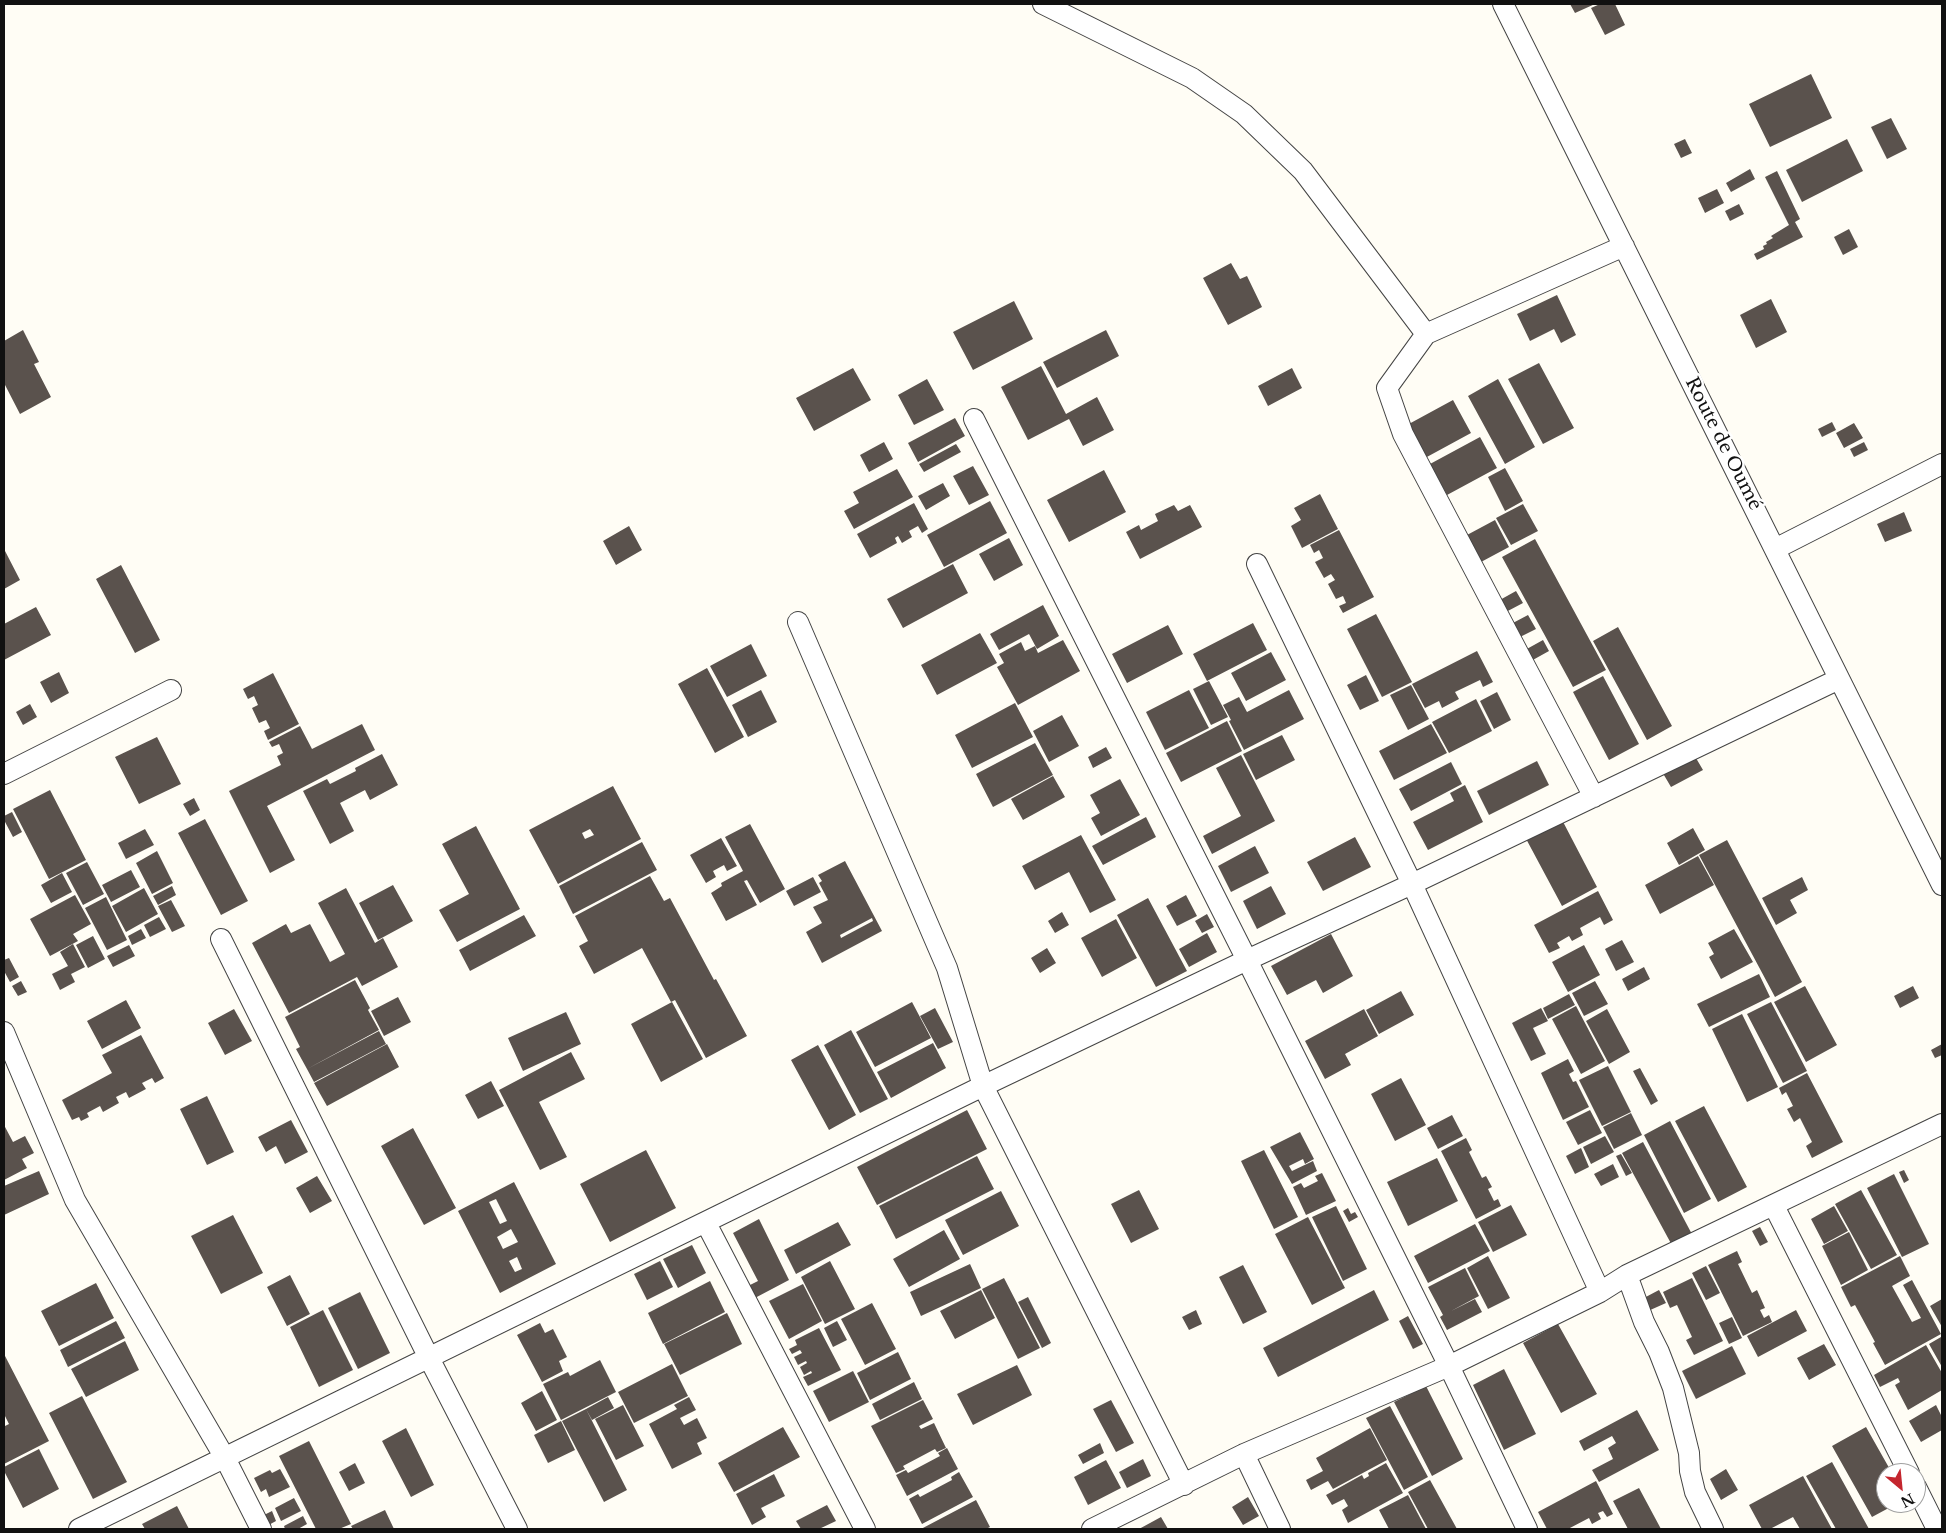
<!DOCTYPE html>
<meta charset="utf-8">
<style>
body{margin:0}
#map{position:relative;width:1946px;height:1533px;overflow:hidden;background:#fffdf5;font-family:"Libre Baskerville",serif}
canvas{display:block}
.frame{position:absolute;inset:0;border:5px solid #111;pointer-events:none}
.north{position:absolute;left:1876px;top:1463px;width:50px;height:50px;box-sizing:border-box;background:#fff;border:1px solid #a0a0a0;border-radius:50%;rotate:152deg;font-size:14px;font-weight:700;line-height:20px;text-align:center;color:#111}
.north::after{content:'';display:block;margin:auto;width:18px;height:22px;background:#c4262e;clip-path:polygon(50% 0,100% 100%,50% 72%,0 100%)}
</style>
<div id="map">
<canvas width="1946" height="1533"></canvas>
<div class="frame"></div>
<div class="north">N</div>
</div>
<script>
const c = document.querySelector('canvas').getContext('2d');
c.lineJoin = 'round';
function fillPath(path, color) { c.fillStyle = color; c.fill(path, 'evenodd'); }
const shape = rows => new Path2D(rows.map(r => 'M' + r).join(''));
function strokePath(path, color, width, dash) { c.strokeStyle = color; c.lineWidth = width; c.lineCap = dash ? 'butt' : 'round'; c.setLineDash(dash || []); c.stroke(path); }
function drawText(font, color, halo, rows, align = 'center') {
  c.font = font + ' "Libre Baskerville",serif'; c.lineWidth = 5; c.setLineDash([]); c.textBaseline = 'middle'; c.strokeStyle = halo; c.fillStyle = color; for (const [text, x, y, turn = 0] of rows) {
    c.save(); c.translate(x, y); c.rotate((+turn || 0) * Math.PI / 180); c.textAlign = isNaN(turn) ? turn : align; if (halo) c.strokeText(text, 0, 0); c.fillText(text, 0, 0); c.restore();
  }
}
fillPath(shape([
 [1570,4,1595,4,1575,13],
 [1600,4,1615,4,1625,25,1605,35,1591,8],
 [1811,74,1832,118,1770,147,1749,104],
 [1891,118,1907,149,1887,159,1871,127],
 [1685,139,1692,153,1681,158,1674,144],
 [1847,139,1863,171,1802,202,1786,170],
 [1750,169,1755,179,1731,192,1726,183],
 [1777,171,1800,219,1795,222,1803,237,1757,260,1754,254,1764,249,1763,246,1767,244,1766,242,1773,238,1771,236,1789,225,1765,177],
 [1717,189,1724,203,1705,213,1698,198],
 [1739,204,1744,214,1730,221,1725,211],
 [1849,229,1858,247,1843,255,1834,237],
 [1231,263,1240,279,1247,276,1262,307,1228,325,1203,278],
 [1557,295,1576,335,1561,343,1554,329,1530,341,1517,314],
 [1771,299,1787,332,1756,348,1740,315],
 [1014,301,1033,339,973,370,953,332],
 [23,330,39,362,34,364,51,397,20,414,4,383,4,341],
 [1106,330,1119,356,1057,388,1043,362],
 [1539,363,1574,428,1543,444,1508,379],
 [1041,366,1066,414,1097,397,1114,430,1083,446,1069,419,1028,440,1001,387],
 [853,368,871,400,814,431,796,398],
 [1292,368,1302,388,1268,406,1258,386],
 [927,379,944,410,914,425,898,395],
 [1498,379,1535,447,1505,464,1468,396],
 [1453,400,1471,433,1425,458,1407,425],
 [955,418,965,436,918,462,908,443],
 [1832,422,1836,430,1822,437,1818,429],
 [1854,423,1863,438,1844,448,1836,433],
 [1480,437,1497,468,1447,495,1430,464],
 [884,442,893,459,869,472,860,455],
 [1864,442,1868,450,1854,457,1850,449],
 [956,444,961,452,924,472,919,464],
 [973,466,989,495,969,505,953,476],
 [1505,468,1523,501,1505,511,1488,477],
 [897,469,913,497,854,529,844,511,859,503,853,492],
 [1104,470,1126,512,1069,542,1047,500],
 [943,483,950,496,926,510,918,496],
 [1320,494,1338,529,1302,548,1291,526,1301,520,1294,508],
 [990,501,1007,533,944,567,927,535],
 [914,503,928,529,922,533,918,526,909,531,912,537,902,543,898,536,895,538,897,543,870,558,857,534],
 [1523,504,1538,531,1511,545,1496,518],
 [1174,505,1178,511,1190,505,1202,527,1140,559,1126,532,1139,525,1141,530,1158,521,1155,514],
 [1904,512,1912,531,1885,542,1877,524],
 [1495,520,1509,547,1481,562,1467,535],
 [629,526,642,550,616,565,603,541],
 [1339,530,1374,597,1343,613,1339,606,1346,603,1343,596,1336,599,1328,584,1335,580,1331,574,1324,578,1315,562,1323,558,1319,550,1314,553,1310,545],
 [1009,538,1023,565,994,581,979,554],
 [1535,539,1606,670,1573,687,1502,557],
 [4,549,20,580,4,589],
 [953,564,968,593,903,628,887,599],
 [121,565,160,640,135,653,96,579],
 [1516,591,1523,603,1504,613,1498,601],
 [1043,605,1059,636,1037,649,1029,634,999,650,990,634],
 [36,607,51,635,4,660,4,624],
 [1376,614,1412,682,1382,697,1347,629],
 [1528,615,1536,629,1518,638,1511,624],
 [1253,623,1267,650,1207,681,1193,654],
 [1168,625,1183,654,1127,683,1112,654],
 [1618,627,1672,726,1647,740,1593,641],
 [980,633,997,663,937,695,921,665],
 [1063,640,1080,671,1018,705,997,667,1004,663,999,654,1021,642,1025,651,1035,646,1038,653],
 [1543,640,1549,651,1531,661,1525,650],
 [751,644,767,676,727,697,710,666],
 [1477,651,1493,682,1483,687,1480,680,1455,692,1459,699,1442,708,1439,701,1425,708,1412,684],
 [1271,652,1286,680,1246,701,1231,673],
 [707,668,744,737,715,753,678,684],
 [59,672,69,693,51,703,40,682],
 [273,673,299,724,268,740,264,731,270,728,266,720,259,723,252,708,258,705,254,696,248,699,243,689],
 [1366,675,1379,701,1360,710,1347,685],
 [1603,676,1639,744,1609,760,1573,692],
 [1209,681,1228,717,1211,725,1193,689],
 [1411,685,1429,719,1408,730,1390,695],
 [761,690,777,722,748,737,732,705],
 [1189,690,1209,728,1165,750,1146,712],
 [1289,690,1304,719,1244,750,1229,721,1231,720,1223,705,1239,697,1247,712],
 [1497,692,1511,720,1494,729,1480,701],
 [1476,699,1492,731,1449,753,1432,722],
 [1015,703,1033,737,972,768,955,735],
 [30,704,37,717,23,725,16,712],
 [1062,715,1079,746,1049,762,1033,731],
 [1227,721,1242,751,1181,782,1166,753],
 [362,724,375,750,267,806,295,860,270,873,229,791,281,765,277,756,283,753,279,744,272,747,269,742,300,726,312,749],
 [1431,724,1447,753,1394,780,1379,751],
 [1282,735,1295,760,1256,780,1243,754],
 [157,737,181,784,139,804,115,757],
 [1035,743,1053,775,993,807,976,774],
 [1106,747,1112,758,1093,768,1088,757],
 [1693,753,1703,770,1671,787,1661,770],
 [382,754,398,785,370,800,365,790,340,803,354,831,330,844,303,791,327,779,330,784,356,771,355,768],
 [1241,755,1275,821,1212,854,1203,836,1241,816,1216,768],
 [1537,761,1549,785,1489,815,1477,791],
 [1451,762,1462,784,1411,811,1399,789],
 [1053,776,1065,797,1023,820,1011,799],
 [1120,779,1140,815,1101,836,1091,818,1100,813,1090,795],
 [1465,785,1483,822,1428,850,1413,822,1454,801,1450,793],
 [613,786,641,839,558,884,529,830],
 [590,829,594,835,585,839,582,833],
 [50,790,86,860,49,879,13,809],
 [194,798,200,810,190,816,183,804],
 [12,812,22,832,13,837,4,820,4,816],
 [1560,816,1597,887,1562,906,1524,835],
 [1146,817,1156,837,1103,865,1092,846],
 [205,819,248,901,221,915,178,833],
 [750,824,785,889,760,903,747,880,744,881,757,905,726,921,711,893,722,886,721,883,743,871,725,837],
 [476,826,520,909,457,942,439,910,469,894,442,844],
 [1693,828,1705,850,1679,865,1667,843],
 [145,829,154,845,126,859,118,843],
 [1081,835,1116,900,1090,913,1069,872,1035,890,1022,866],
 [1355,837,1371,867,1323,891,1307,862],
 [721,838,737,866,727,871,724,865,713,871,716,877,706,883,690,855],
 [1727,840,1802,982,1775,997,1699,855],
 [642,842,657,870,573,914,559,886],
 [1255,846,1269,873,1231,892,1218,866],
 [157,851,173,883,152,894,136,863],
 [1698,856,1714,885,1660,914,1645,885],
 [845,861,882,931,822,963,806,932,822,923,813,907,828,900,819,883,822,881,818,875],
 [872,918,873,921,841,938,840,935],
 [87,862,104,894,83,905,66,873],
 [131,870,140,887,111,902,102,885],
 [62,873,72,892,51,903,41,885],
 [650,876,664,901,670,898,714,980,716,979,747,1036,706,1058,675,1000,671,1002,642,948,594,974,579,946,588,941,575,916],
 [813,877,821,892,794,906,786,891],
 [1802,877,1808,890,1790,900,1797,913,1776,925,1762,898],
 [393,885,413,921,378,940,359,903],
 [172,886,176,895,158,905,153,896],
 [1271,886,1286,914,1257,929,1243,901],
 [144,888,158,914,126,932,112,906],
 [346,888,375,943,383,938,398,967,362,986,357,977,289,1013,252,943,286,924,291,933,310,924,330,962,345,954,318,903],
 [1598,891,1613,920,1604,925,1600,917,1580,928,1583,935,1572,941,1569,936,1557,943,1560,948,1549,953,1534,925],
 [75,895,91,924,73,934,78,941,50,956,30,919],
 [1186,895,1197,916,1177,926,1166,906],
 [106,897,127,940,107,950,85,908],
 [1148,898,1187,971,1156,987,1117,915],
 [171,900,185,926,172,932,158,906],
 [1062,912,1069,925,1055,933,1048,921],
 [1207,914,1214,927,1202,933,1195,921],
 [524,915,536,936,470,971,459,950],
 [159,917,166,929,150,937,144,925],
 [1116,919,1137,958,1102,977,1081,938],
 [141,929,146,938,132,945,128,936],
 [1734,929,1753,962,1721,979,1709,957,1714,954,1708,943],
 [1207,933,1217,952,1189,967,1179,949],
 [1331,934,1353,976,1323,993,1316,980,1287,995,1271,966],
 [93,936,105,959,88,968,76,945],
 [1622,940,1634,962,1616,971,1605,949],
 [73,944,85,967,71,974,75,982,60,990,52,974,68,966,60,952],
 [129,945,135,956,113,967,107,956],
 [1584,945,1600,975,1568,992,1552,962],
 [1047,948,1056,963,1040,973,1031,958],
 [9,958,19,977,10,982,4,971,4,960],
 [1644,967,1650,979,1628,991,1622,979],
 [1759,974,1770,997,1709,1027,1697,1004],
 [355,980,370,1008,368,1010,379,1030,307,1069,296,1049,300,1047,285,1017],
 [21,981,27,992,18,996,12,986],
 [1595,981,1608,1004,1584,1016,1572,993],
 [1805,986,1837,1045,1806,1062,1774,1002],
 [1913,986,1919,998,1900,1008,1894,996],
 [1401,991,1414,1015,1379,1034,1366,1010],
 [1569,994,1575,1005,1548,1019,1543,1008],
 [398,997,411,1022,384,1036,371,1011],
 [126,1000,141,1028,102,1049,87,1021],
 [672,1002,703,1059,661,1082,631,1024],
 [912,1002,931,1038,875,1067,856,1032],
 [1771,1002,1807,1071,1783,1083,1747,1014],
 [1576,1006,1605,1061,1581,1074,1552,1019],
 [935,1008,953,1042,938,1049,920,1016],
 [1541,1008,1548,1021,1533,1028,1546,1054,1531,1061,1512,1023],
 [234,1009,252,1041,225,1055,208,1023],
 [1364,1009,1378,1036,1345,1054,1351,1065,1325,1079,1305,1041],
 [1607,1009,1630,1052,1609,1064,1586,1021],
 [566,1012,581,1044,523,1071,508,1038],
 [1742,1014,1778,1087,1747,1102,1712,1029],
 [851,1030,888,1099,860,1113,824,1045],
 [379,1031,386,1044,314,1082,307,1069],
 [141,1035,164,1078,155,1083,152,1078,142,1083,146,1089,129,1098,126,1092,116,1097,119,1103,103,1112,100,1106,87,1113,89,1117,81,1121,79,1117,72,1120,62,1100,112,1073,102,1055],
 [933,1043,946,1068,891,1098,877,1072],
 [387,1044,399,1067,327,1106,314,1083],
 [1942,1044,1942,1055,1935,1058,1931,1050],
 [818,1045,856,1115,829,1130,791,1060],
 [571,1052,585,1079,539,1102,567,1157,540,1170,499,1090],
 [1568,1059,1574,1071,1569,1074,1573,1082,1576,1081,1589,1107,1563,1120,1541,1073],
 [1608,1066,1631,1112,1602,1126,1579,1080],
 [1640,1068,1658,1101,1651,1105,1633,1071],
 [1807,1073,1843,1142,1812,1158,1806,1146,1812,1142,1800,1118,1794,1122,1787,1109,1793,1106,1786,1092,1782,1095,1779,1088],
 [1401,1078,1426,1125,1395,1141,1371,1094],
 [491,1081,504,1106,478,1119,465,1095],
 [207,1096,234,1152,207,1165,180,1109],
 [1704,1106,1747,1187,1718,1202,1675,1121],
 [967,1110,987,1149,877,1205,857,1167],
 [1590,1110,1602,1133,1578,1145,1566,1122],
 [1631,1113,1642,1135,1614,1149,1603,1127],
 [1452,1115,1463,1136,1438,1149,1427,1128],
 [291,1120,308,1152,285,1164,276,1146,266,1152,258,1137],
 [1670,1121,1711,1199,1684,1213,1644,1135],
 [4,1125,13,1142,25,1136,34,1153,22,1159,27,1168,4,1180],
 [413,1128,456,1208,424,1225,381,1146],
 [1300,1132,1314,1159,1305,1164,1303,1159,1289,1166,1292,1171,1313,1161,1317,1171,1292,1184,1270,1147],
 [1605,1136,1614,1152,1591,1164,1583,1147],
 [1466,1138,1472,1150,1469,1152,1482,1178,1486,1176,1492,1187,1488,1189,1494,1201,1498,1199,1501,1206,1476,1219,1441,1151],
 [1643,1142,1694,1238,1674,1249,1622,1153],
 [1581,1148,1589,1167,1575,1174,1566,1156],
 [646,1150,676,1208,610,1242,580,1184],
 [1264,1150,1298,1217,1274,1229,1241,1161],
 [1621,1154,1632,1173,1626,1176,1616,1156],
 [977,1156,994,1189,896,1239,879,1206],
 [1437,1158,1458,1201,1408,1226,1387,1182],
 [1613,1164,1619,1177,1601,1186,1594,1174],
 [1904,1170,1909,1180,1904,1183,1899,1172],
 [39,1171,49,1194,4,1215,4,1186],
 [1322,1173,1336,1201,1306,1215,1293,1187,1301,1183,1304,1188,1318,1181,1315,1176],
 [1894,1174,1929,1244,1902,1257,1867,1188],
 [317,1176,332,1201,310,1213,296,1188],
 [514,1182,556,1264,500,1293,458,1211],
 [496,1199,507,1221,500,1224,489,1202],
 [511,1229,518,1242,503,1249,497,1237],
 [517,1257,522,1269,515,1272,509,1261],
 [1139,1190,1159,1229,1131,1243,1111,1204],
 [1861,1190,1897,1255,1871,1269,1835,1204],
 [1001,1191,1019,1226,963,1255,945,1220],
 [1511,1205,1527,1235,1493,1252,1478,1222],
 [1336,1206,1367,1269,1343,1281,1312,1217],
 [1834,1206,1848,1231,1824,1244,1811,1219],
 [1348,1208,1351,1214,1355,1212,1358,1217,1349,1222,1343,1211],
 [233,1215,263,1273,221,1294,191,1236],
 [1308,1217,1345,1288,1312,1305,1275,1234],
 [759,1219,789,1280,753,1299,746,1287,758,1281,733,1233],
 [838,1222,851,1245,796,1274,784,1250],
 [1475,1224,1490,1251,1428,1283,1414,1256],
 [1760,1227,1768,1242,1760,1246,1752,1231],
 [944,1230,960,1259,909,1287,893,1259],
 [1849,1232,1868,1270,1841,1285,1822,1246],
 [692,1245,706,1273,678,1288,663,1259],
 [1737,1251,1742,1262,1738,1264,1752,1293,1757,1290,1765,1308,1760,1310,1764,1318,1769,1315,1772,1322,1743,1336,1708,1265],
 [1488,1256,1510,1298,1488,1309,1467,1268],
 [1900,1256,1910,1276,1892,1286,1912,1322,1921,1318,1903,1285,1912,1280,1941,1334,1885,1365,1873,1343,1875,1342,1855,1305,1851,1307,1841,1287],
 [660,1261,673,1287,647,1300,634,1274],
 [830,1261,855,1309,825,1324,801,1277],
 [970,1264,981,1288,921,1316,910,1292],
 [1243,1265,1267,1312,1243,1324,1219,1277],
 [1706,1266,1720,1293,1706,1300,1692,1273],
 [1465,1268,1479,1296,1451,1311,1475,1299,1482,1312,1447,1330,1440,1317,1443,1315,1428,1287],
 [290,1275,310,1314,287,1326,267,1287],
 [1004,1278,1040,1348,1018,1359,982,1289],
 [1692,1278,1723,1341,1694,1355,1686,1340,1692,1337,1677,1305,1670,1308,1663,1292],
 [710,1281,725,1312,663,1344,648,1313],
 [96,1283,114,1318,59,1346,41,1311],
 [803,1284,822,1321,789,1339,769,1301],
 [981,1290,995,1318,955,1339,940,1311],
 [1374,1290,1389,1320,1278,1377,1263,1348],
 [1659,1290,1666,1303,1648,1311,1642,1299],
 [360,1292,390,1353,358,1369,328,1308],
 [1028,1297,1051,1343,1042,1348,1018,1302],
 [1942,1299,1942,1327,1930,1306],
 [872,1303,896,1349,865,1365,841,1319],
 [323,1310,353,1370,319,1387,290,1327],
 [1196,1310,1202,1324,1189,1330,1182,1317],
 [1796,1310,1807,1331,1758,1357,1747,1336],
 [727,1313,742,1344,680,1375,664,1344],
 [1408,1316,1423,1344,1413,1349,1399,1321],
 [1732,1317,1742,1338,1729,1344,1719,1323],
 [116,1321,125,1338,68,1367,60,1350],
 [837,1321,847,1340,833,1347,824,1328],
 [540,1323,545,1333,553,1329,567,1357,559,1361,563,1371,542,1382,517,1335],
 [1558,1324,1597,1394,1561,1413,1523,1343],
 [819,1328,841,1370,808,1386,803,1377,812,1373,811,1371,804,1375,800,1367,807,1363,806,1361,798,1365,794,1357,802,1353,800,1350,792,1354,789,1349,797,1345,795,1340],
 [1941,1337,1942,1339,1942,1367,1929,1344],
 [125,1341,139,1370,86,1397,71,1369],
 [1824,1344,1836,1365,1809,1380,1797,1358],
 [1926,1345,1942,1373,1942,1390,1908,1410,1895,1385,1900,1382,1898,1378,1880,1387,1874,1375],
 [1732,1346,1746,1374,1696,1399,1682,1371],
 [898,1352,911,1379,870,1400,857,1373],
 [4,1354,49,1441,4,1464,4,1422,5,1426,9,1424,4,1414],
 [600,1360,616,1392,561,1420,543,1384,568,1372,570,1376],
 [672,1364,688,1396,634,1423,618,1392],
 [1017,1365,1032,1395,973,1425,957,1394],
 [1504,1369,1536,1434,1504,1450,1473,1385],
 [853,1371,869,1402,829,1422,813,1391],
 [914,1382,922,1399,880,1420,872,1404],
 [1426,1386,1463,1459,1432,1476,1394,1402],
 [542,1391,557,1420,536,1431,521,1403],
 [82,1396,127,1482,93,1499,49,1413],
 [608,1397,614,1408,592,1420,586,1409],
 [689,1397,696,1410,680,1418,684,1425,697,1418,707,1438,697,1443,702,1454,672,1469,649,1424,677,1409,674,1405],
 [923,1400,933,1419,919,1426,921,1429,934,1423,946,1448,937,1452,935,1449,903,1466,905,1469,896,1473,871,1426],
 [1111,1400,1134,1443,1116,1452,1093,1409],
 [623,1405,644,1446,616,1460,595,1419],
 [1936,1405,1942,1417,1942,1430,1921,1442,1909,1421],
 [1390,1406,1428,1477,1404,1490,1366,1418],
 [586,1409,627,1490,604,1502,562,1421],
 [1637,1410,1659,1450,1599,1482,1592,1470,1613,1459,1608,1448,1616,1443,1612,1436,1584,1451,1579,1441],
 [561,1421,575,1450,548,1463,534,1435],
 [783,1427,800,1457,734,1492,718,1463],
 [1866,1427,1892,1473,1886,1473,1886,1503,1898,1503,1872,1517,1832,1446],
 [406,1428,434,1485,411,1497,382,1441],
 [1370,1428,1387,1460,1333,1489,1328,1481,1311,1490,1306,1480,1323,1471,1316,1458],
 [309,1441,351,1524,339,1529,316,1529,279,1456],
 [1100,1443,1104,1453,1083,1464,1078,1455],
 [947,1448,958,1469,907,1496,896,1475,906,1470,908,1473,940,1456,938,1453],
 [39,1449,59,1489,23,1508,4,1471,4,1467],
 [1143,1459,1151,1476,1127,1488,1119,1472],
 [1106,1460,1121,1488,1088,1505,1074,1477],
 [1832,1462,1869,1529,1836,1529,1806,1476],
 [355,1463,365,1483,349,1491,339,1472],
 [1386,1463,1403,1493,1348,1523,1342,1510,1348,1506,1344,1499,1332,1505,1326,1495,1362,1475,1364,1479,1369,1476,1368,1473],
 [280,1469,290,1487,269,1497,266,1489,261,1492,254,1478,270,1470,272,1473],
 [1726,1469,1738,1490,1721,1500,1710,1479],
 [959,1472,973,1497,922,1524,909,1499,918,1494,920,1497,952,1480,951,1477],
 [774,1474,785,1496,761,1508,766,1517,752,1525,736,1494],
 [1803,1476,1832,1529,1800,1529,1793,1517,1770,1529,1762,1529,1749,1505],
 [1430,1480,1457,1529,1428,1529,1408,1492],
 [1596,1481,1613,1514,1607,1517,1603,1511,1598,1513,1601,1519,1592,1524,1589,1518,1568,1529,1547,1529,1538,1512],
 [1639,1488,1661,1529,1628,1529,1613,1501],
 [1408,1495,1426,1529,1389,1529,1379,1510],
 [1248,1497,1259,1516,1243,1525,1232,1507],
 [294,1498,301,1511,281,1521,275,1508],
 [976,1500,990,1527,986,1529,921,1529],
 [827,1505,836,1521,819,1529,801,1529,796,1521],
 [177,1506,189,1529,145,1529,142,1524],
 [385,1510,394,1529,353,1529,351,1526],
 [272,1511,276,1521,265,1527,260,1517],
 [303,1516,307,1524,298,1529,285,1529,284,1526],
 [1161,1517,1168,1529,1139,1529]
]), '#5a524d');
const minor = shape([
 [1043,4,1192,78,1244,114,1303,171,1426,334],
 [1503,4,1942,885],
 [974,419,1247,960,1449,1366,1527,1529],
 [1775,549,1942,464],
 [1257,564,1412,884,1600,1292],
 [798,622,947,968,983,1086,1184,1485],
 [4,774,171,690],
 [1594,797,1403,434,1387,388,1426,334,1624,246],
 [221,939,429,1358,517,1529],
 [4,1032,75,1200,225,1458,261,1529],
 [1774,1206,1909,1473],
 [706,1223,865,1529],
 [1627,1275,1644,1322,1659,1352,1673,1388,1689,1453,1690,1471,1695,1492,1713,1529],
 [1244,1454,1280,1529],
 [1916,1487,1937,1529],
 [79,1529,983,1086,1247,960,1412,884,1839,679],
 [1092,1529,1244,1454,1449,1366,1600,1292,1627,1275,1942,1124]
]);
strokePath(minor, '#444', 22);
strokePath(minor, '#fff', 20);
drawText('18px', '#111', '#fff', [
 ["Route de Oumé",1723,444,63]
]);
</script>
